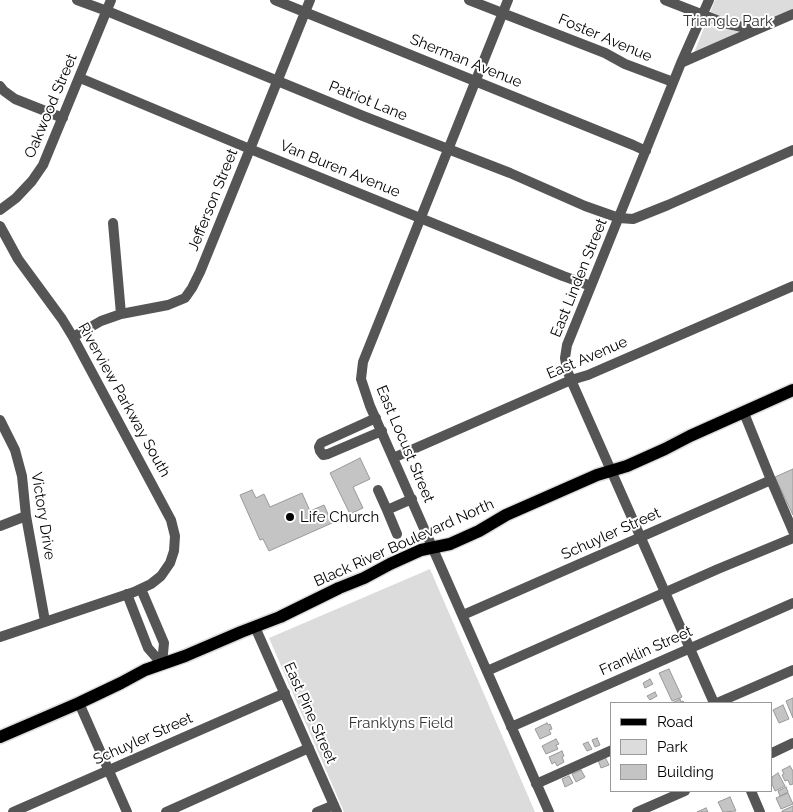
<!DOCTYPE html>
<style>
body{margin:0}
#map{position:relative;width:793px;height:812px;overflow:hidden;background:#fff;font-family:Raleway,sans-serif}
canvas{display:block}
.legend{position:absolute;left:610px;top:702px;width:162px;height:90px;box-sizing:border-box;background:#fff;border:1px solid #999;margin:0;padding:6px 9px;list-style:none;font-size:15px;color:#000}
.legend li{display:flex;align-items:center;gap:10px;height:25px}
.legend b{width:25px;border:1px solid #999}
</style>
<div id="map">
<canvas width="793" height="812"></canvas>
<ul class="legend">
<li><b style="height:6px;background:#000"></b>Road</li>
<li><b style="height:14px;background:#dcdcdc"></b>Park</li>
<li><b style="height:14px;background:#c4c4c4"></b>Building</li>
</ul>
</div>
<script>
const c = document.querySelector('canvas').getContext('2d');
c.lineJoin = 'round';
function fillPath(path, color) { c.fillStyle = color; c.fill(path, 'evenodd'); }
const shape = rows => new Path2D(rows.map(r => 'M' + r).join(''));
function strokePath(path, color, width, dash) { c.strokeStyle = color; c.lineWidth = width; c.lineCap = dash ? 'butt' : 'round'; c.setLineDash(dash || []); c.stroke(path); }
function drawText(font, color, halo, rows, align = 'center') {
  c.font = font + ' Raleway,sans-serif'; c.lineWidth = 4; c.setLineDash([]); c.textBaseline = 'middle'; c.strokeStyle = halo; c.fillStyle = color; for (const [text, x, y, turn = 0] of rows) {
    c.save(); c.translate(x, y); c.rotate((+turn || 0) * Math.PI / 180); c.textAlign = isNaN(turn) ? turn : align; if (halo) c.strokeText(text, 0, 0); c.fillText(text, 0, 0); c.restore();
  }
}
fillPath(shape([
 [715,0,793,0,793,12,692,58],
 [430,569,535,812,344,812,269,638]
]), '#dcdcdc');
const building = shape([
 [360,458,370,479,353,487,363,508,350,514,330,473,360,458],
 [793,469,793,515,775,477,793,469],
 [252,490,256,498,264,494,270,507,302,493,310,511,324,505,332,523,269,551,263,539,260,540,240,495,252,490],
 [669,669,682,697,672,701,659,673,669,669],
 [650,679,653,684,645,688,643,683,650,679],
 [655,692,657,696,650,700,647,696,655,692],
 [793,698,793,718,786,701,793,698],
 [680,699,681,702,683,701,685,703,672,703,680,699],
 [783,705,789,719,779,723,773,710,783,705],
 [547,723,548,725,550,724,552,729,549,730,551,734,540,739,535,729,547,723],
 [597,738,600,745,595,747,592,740,597,738],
 [556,739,559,744,556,745,558,749,546,754,542,746,556,739],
 [588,742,592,749,587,751,583,744,588,742],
 [562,751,564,756,562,757,564,762,557,766,555,762,552,764,549,757,562,751],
 [605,757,609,765,601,768,598,760,605,757],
 [790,766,793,771,793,784,790,785,788,780,785,781,782,775,784,774,782,770,790,766],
 [581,770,585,777,576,782,572,774,581,770],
 [778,773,785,786,775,791,772,784,772,777,778,773],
 [569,776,573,783,565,787,562,779,569,776],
 [786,787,788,792,780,796,778,791,786,787],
 [788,793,793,804,781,809,776,798,788,793],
 [730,797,736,811,723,812,718,802,730,797],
 [793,806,793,812,782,812,782,811,793,806],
 [706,808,708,812,697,812,706,808]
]);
fillPath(building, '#c4c4c4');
strokePath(building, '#999', 1);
const major = shape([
 [0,737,79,703,121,683,145,670,185,656,241,632,280,617,339,588,364,578,390,564,421,550,450,544,479,531,506,515,597,475,627,466,665,449,690,436,793,390]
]);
strokePath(major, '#dbdbdb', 15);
strokePath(shape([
 [77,0,107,11,363,116,510,173,585,206,619,218,633,219,668,205,793,150],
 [275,0,633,145,646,151],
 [469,0,605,53,625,64,673,82],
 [508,0,369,347,363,362,361,379,370,406,549,812],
 [665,0,724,23,756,30,793,14],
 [709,0,681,63,591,286,567,345,565,358,567,370,571,380,714,703],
 [681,63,756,30],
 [80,78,250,149,563,276,591,286],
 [0,86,4,91,15,99,63,118],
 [0,210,16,198,32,181,43,165,111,0],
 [113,223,121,314],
 [0,226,18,259,62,319,73,337,171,520,175,536,174,551,170,563,161,576,151,584,134,592,0,637],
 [73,337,101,321,121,314,168,305,185,298,192,288,200,272,250,149,310,0],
 [744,413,771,480,793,531],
 [376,418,321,443,319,447,320,451,323,455,328,454,382,431],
 [0,420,15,450,22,476,26,516,45,621],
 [393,458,571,380,588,375,793,286],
 [378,490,387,510],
 [0,526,26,516],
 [397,534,387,510,412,499],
 [141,589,164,643,162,664],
 [127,594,148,648,162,664],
 [463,615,771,480],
 [255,627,337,812],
 [487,671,718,569,793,538],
 [79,703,127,812],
 [717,703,793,670],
 [511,727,793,603],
 [772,753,793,743],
 [536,784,612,750],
 [751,791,760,812],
 [13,812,285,693],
 [166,812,309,748],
 [317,812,334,805],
 [637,812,685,791]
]), '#555', 10);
strokePath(major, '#000', 12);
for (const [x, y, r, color] of [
 [290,517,5,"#000"]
]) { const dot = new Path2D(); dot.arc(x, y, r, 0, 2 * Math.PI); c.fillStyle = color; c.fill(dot); strokePath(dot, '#fff', 2); }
drawText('15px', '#333', '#fff', [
 ["Triangle Park",728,21],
 ["Franklyns Field",401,723]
]);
drawText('15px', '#000', '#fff', [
 ["Foster Avenue",605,38,23],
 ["Sherman Avenue",466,61,22],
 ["Patriot Lane",368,101,22],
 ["Oakwood Street",51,106,-67],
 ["Van Buren Avenue",340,169,22],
 ["Jefferson Street",213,200,-68],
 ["East Linden Street",579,278,-68],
 ["East Avenue",587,358,-23],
 ["Riverview Parkway South",124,400,61],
 ["East Locust Street",405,444,67],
 ["Victory Drive",43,516,81],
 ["Schuyler Street",611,534,-24],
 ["Black River Boulevard North",404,543,-24],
 ["Franklin Street",646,651,-24],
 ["East Pine Street",310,713,66],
 ["Schuyler Street",143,739,-24]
]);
drawText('15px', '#000', '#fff', [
 ["Life Church",300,517]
], 'left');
</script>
